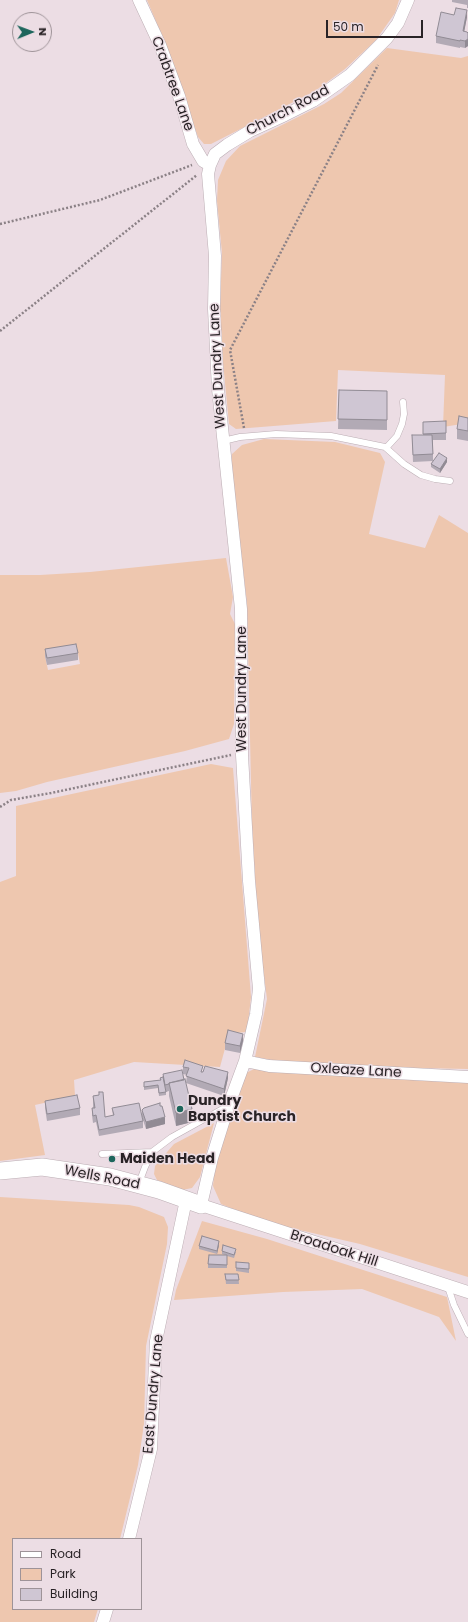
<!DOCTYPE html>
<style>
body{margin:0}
#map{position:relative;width:468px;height:1622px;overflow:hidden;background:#ecdde4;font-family:Poppins,sans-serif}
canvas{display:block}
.legend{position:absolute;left:12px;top:1538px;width:130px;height:72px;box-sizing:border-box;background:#ecdde4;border:1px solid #9e9398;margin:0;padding:5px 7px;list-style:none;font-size:12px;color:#292326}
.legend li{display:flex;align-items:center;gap:8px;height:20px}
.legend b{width:20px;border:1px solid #9e9398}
.north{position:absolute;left:12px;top:12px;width:40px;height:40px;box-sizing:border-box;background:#ecdde4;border:1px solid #9e9398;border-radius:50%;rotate:89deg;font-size:11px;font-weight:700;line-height:16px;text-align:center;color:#292326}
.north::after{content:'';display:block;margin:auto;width:14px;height:18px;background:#1d665c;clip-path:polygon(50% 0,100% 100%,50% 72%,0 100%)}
.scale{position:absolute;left:326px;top:20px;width:97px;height:18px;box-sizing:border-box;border:2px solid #292326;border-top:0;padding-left:5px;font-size:12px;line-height:14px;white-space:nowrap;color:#292326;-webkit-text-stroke:3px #ecdde4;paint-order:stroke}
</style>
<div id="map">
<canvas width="468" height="1622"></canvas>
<ul class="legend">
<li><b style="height:5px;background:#fff"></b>Road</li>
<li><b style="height:11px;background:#eec7af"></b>Park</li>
<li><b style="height:11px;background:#cfc6d3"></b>Building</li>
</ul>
<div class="north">N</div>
<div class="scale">50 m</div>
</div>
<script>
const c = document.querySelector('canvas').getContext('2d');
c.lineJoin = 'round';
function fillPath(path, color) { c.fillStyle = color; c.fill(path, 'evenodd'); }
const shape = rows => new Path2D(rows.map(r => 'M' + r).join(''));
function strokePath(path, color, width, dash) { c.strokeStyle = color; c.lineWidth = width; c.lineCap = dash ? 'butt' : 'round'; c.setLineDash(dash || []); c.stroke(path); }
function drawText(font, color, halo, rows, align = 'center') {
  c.font = font + ' Poppins,sans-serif'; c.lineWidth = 3; c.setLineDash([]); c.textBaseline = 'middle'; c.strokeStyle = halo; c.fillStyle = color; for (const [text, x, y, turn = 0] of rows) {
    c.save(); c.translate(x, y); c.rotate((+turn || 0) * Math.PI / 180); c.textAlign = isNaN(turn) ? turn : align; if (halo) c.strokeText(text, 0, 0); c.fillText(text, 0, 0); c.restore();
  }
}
fillPath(shape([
 [147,0,399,0,395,13,376,40,345,69,315,91,211,144,204,144,198,137,163,38],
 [387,48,461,58,468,56,468,423,443,427,445,375,338,370,336,421,236,429,229,424,222,352,220,307,222,253,217,201,218,180,226,161,240,146,324,104,341,93],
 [264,439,335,442,380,453,385,462,369,534,425,548,439,515,468,533,468,1069,375,1067,284,1062,255,1057,267,999,258,928,252,827,247,603,231,466,232,454,242,445],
 [226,558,233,597,230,614,235,624,234,724,229,739,185,751,47,782,16,791,0,793,0,575,40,575,90,572],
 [77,648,80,664,48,670,45,656],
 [211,764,233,768,251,997,247,1032,234,1033,227,1041,220,1067,134,1062,74,1080,75,1096,35,1105,45,1155,0,1161,0,882,16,876,16,806],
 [254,1069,356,1077,468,1083,468,1277,360,1244,265,1222,221,1204,213,1186,216,1157,246,1073],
 [214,1123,200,1177,192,1188,182,1190,157,1180,154,1174,155,1166,174,1144],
 [0,1197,129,1205,139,1207,164,1217,168,1227,167,1244,146,1346,144,1424,138,1465,120,1539,13,1539,13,1609,98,1609,94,1622,0,1622],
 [202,1221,267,1239,447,1297,456,1341,439,1317,362,1289,283,1292,174,1300,176,1290]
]), '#eec7af');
const lane = shape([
 [223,441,240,437,276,434,331,436,385,447,404,464,421,475,435,479,450,481],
 [386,448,397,436,402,424,404,414,403,402],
 [102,1154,152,1152],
 [139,1183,145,1167,152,1152,172,1137,226,1107],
 [448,1287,454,1305,468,1334]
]);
const street = shape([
 [139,0,160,45,179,96,193,144,203,161,210,165],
 [408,0,398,23,387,38,350,75,313,101,285,115,250,131,227,145,215,154,210,165,208,174,215,256,214,309,218,389,241,609,242,755,249,881,259,989,256,1014,245,1061,228,1107,212,1158,201,1205,468,1292],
 [245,1061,269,1066,468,1077],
 [129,1539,151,1449,156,1341,186,1200],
 [103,1622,107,1609]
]);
const secondary = shape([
 [0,1171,42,1167,110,1177,159,1190,201,1205]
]);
strokePath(lane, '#bcaeb4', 7);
strokePath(street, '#bcaeb4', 13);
strokePath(secondary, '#bcaeb4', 18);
strokePath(shape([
 [0,224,100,200,192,165],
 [0,331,197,175],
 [244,428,230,350,378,65],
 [0,807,11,800,51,793,231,755]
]), '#8b8186', 2.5, [2, 2]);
strokePath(lane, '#fff', 6);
strokePath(street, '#fff', 12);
strokePath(secondary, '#fff', 17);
fillPath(shape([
 [452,0,468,0,468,8,467,8,467,5,452,2],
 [454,15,467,17,464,31,468,33,468,46,465,48,460,47,460,48,436,43,436,36],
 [339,390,387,391,387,430,338,429],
 [468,418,468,441,457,439,457,429],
 [423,422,446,433,446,440,433,440,433,461,447,462,440,473,431,467,431,464,433,461,413,462,412,435,423,435],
 [45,649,78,653,78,660,47,665,45,656],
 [243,1041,240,1053,225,1050,225,1043],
 [183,1067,228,1078,224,1096,186,1083,187,1075,183,1074],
 [163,1074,192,1122,176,1126,169,1096,169,1091,166,1092,166,1095,159,1096,158,1088,144,1090,144,1082,160,1080,160,1078,163,1077],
 [99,1092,105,1117,113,1116,112,1108,143,1121,143,1128,99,1136,96,1122,93,1123,92,1115,92,1108,93,1108,93,1096,99,1095],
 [45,1101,80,1108,80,1115,47,1121,45,1108],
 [142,1110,165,1124,146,1129,142,1117],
 [219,1245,217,1254,199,1249,199,1246],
 [222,1251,236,1252,234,1258,227,1256,227,1268,208,1268,208,1264,225,1255,222,1254],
 [249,1267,249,1273,236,1271,236,1268],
 [225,1274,238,1274,239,1284,226,1284]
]), '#b2aab5');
fillPath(shape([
 [467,10,467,17,463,38,463,31],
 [468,37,468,46,465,48,465,41],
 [447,458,447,462,440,473,440,469],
 [243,1034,243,1041,240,1053,240,1046],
 [228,1072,228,1078,224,1096,224,1089],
 [192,1109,192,1122,176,1126,176,1113],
 [165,1117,165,1124,146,1129,146,1122],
 [219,1241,219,1245,217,1254,217,1251]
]), '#918b94');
const building = shape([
 [456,8,467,10,463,31,467,32,468,33,468,39,465,41,460,40,460,41,436,36,441,12,454,15,456,8],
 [339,390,387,391,387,420,338,419,339,390],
 [459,416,468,418,468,431,457,429,459,416],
 [446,421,446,433,423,434,423,422,446,421],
 [412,435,432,435,433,454,413,455,412,435],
 [439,453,447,458,440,469,431,464,439,453],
 [76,644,78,653,47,658,45,649,76,644],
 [228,1030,243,1034,240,1046,225,1043,228,1030],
 [185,1060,203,1066,201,1072,203,1072,205,1066,228,1072,224,1089,186,1076,189,1068,183,1067,185,1060],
 [182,1070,184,1080,169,1083,169,1084,165,1085,163,1074,182,1070],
 [163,1077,166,1092,159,1093,158,1085,144,1087,144,1082,161,1080,160,1078,163,1077],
 [185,1079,192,1109,176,1113,169,1083,185,1079],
 [99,1092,103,1092,105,1117,114,1115,112,1108,139,1103,143,1121,99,1130,96,1115,93,1116,92,1108,95,1108,93,1096,99,1095,99,1092],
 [77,1095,80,1108,47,1114,45,1101,77,1095],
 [160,1103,160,1106,162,1106,165,1117,146,1122,142,1110,144,1108,160,1103],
 [202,1236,219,1241,217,1251,199,1246,202,1236],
 [223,1245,236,1249,234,1255,222,1251,223,1245],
 [209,1255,227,1255,227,1265,208,1264,209,1255],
 [236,1262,249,1263,249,1269,236,1268,236,1262],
 [225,1274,238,1274,239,1280,226,1280,225,1274]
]);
fillPath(building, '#cfc6d3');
strokePath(building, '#918b94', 1);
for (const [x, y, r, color] of [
 [180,1109,4,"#1d665c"],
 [112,1159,4,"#1d665c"]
]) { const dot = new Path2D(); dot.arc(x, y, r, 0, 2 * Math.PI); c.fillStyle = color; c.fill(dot); strokePath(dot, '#ecdde4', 1.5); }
drawText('14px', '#292326', '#ecdde4', [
 ["Crabtree Lane",172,84,70],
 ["Church Road",288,111,-28],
 ["West Dundry Lane",218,366,-93],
 ["West Dundry Lane",242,689,-90],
 ["Oxleaze Lane",356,1071,3],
 ["Wells Road",102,1178,11],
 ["Broadoak Hill",334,1249,18],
 ["East Dundry Lane",154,1394,-85]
]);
drawText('bold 14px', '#292326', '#ecdde4', [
 ["Dundry",188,1101],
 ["Baptist Church",188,1117],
 ["Maiden Head",120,1159]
], 'left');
</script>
